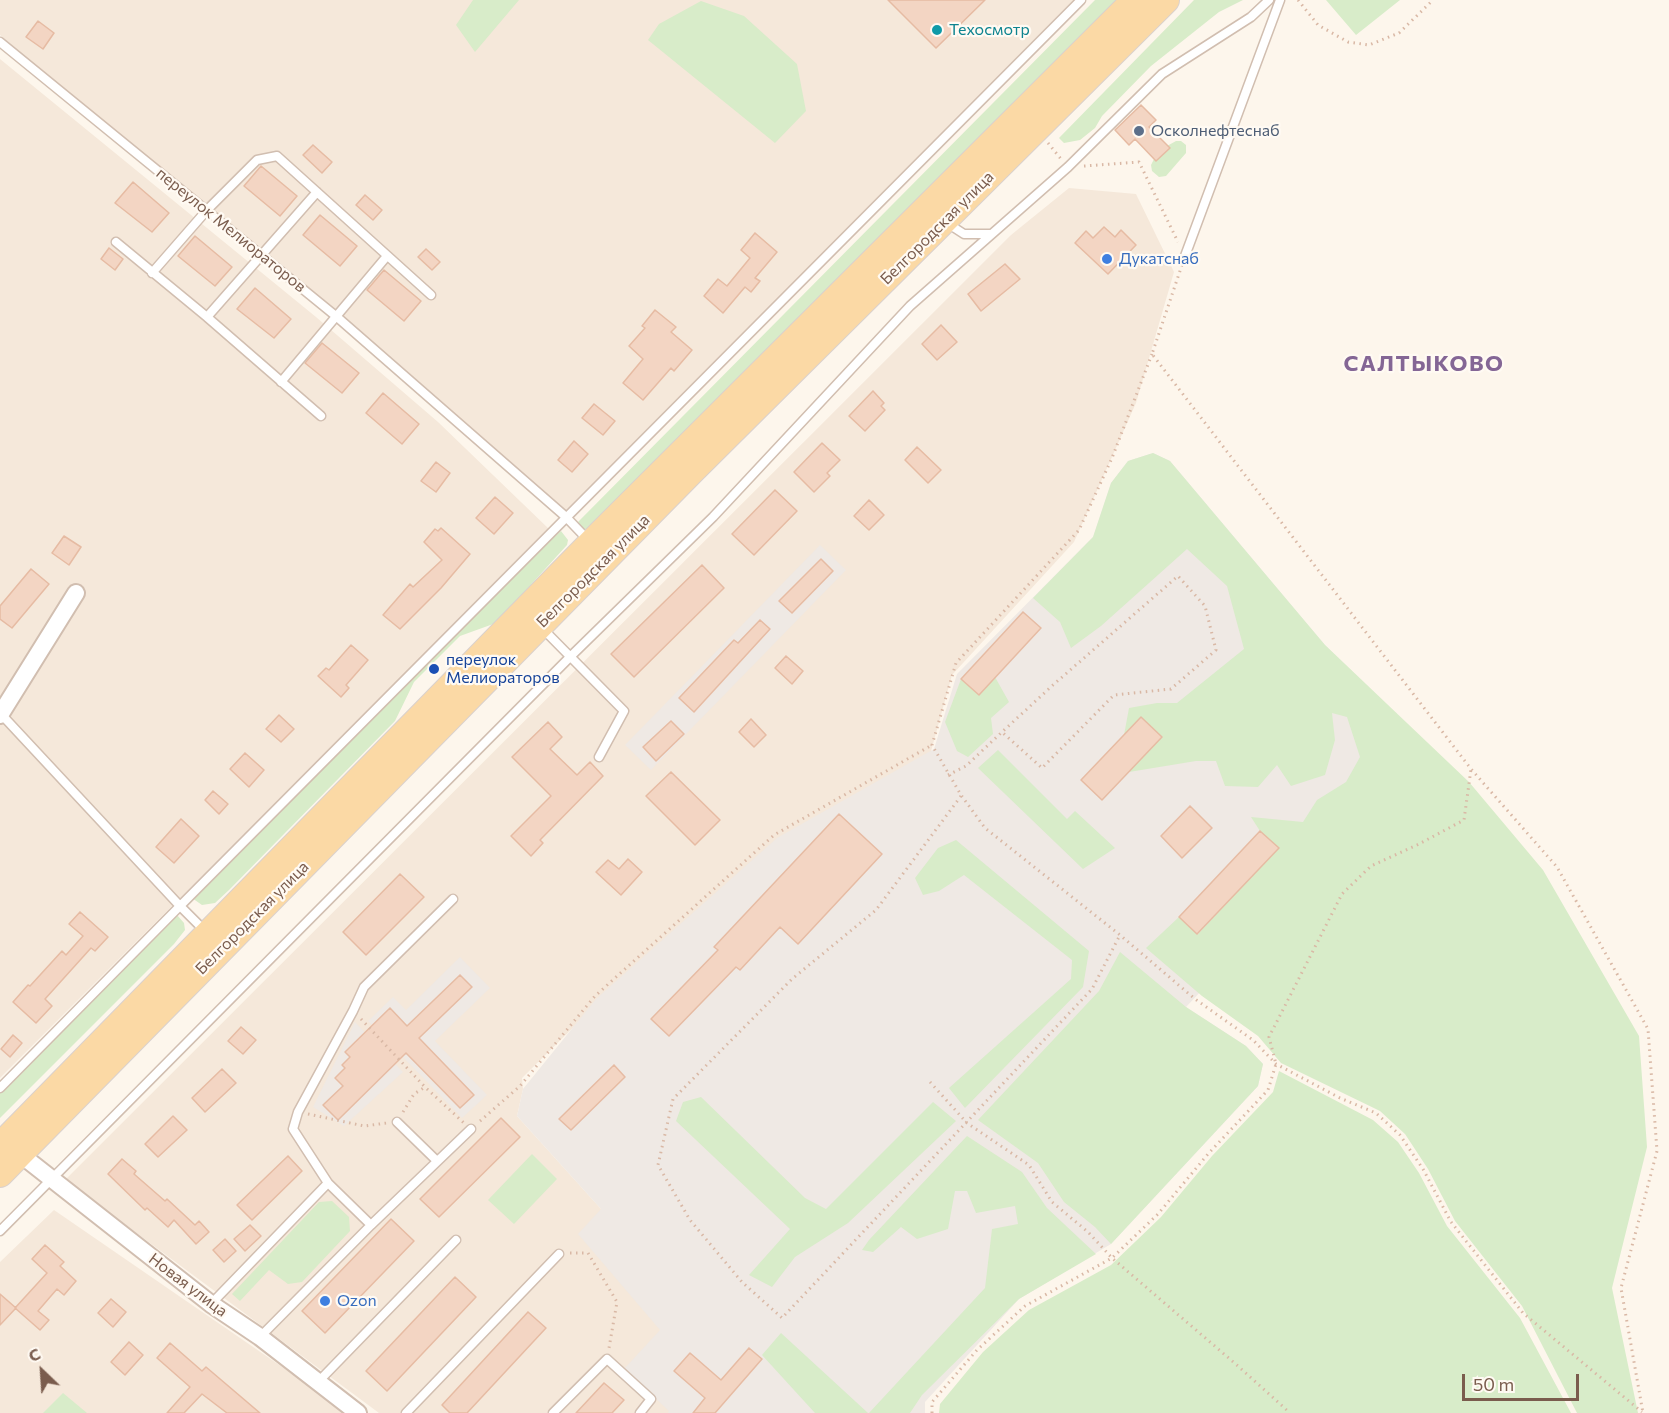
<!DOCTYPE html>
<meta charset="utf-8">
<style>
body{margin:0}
#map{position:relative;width:1669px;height:1413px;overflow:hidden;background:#fdf6ec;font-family:Commissioner,sans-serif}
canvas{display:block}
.north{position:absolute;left:12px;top:1341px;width:60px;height:60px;-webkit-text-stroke:4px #fffaf3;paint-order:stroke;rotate:335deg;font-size:16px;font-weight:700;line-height:24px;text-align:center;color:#7a5c4d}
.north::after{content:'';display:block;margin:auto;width:21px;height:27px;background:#7a5c4d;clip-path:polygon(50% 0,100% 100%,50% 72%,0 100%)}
.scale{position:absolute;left:1462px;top:1374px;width:117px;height:27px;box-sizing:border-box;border:3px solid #7a5c4d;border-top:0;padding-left:8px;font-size:18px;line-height:21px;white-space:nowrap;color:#7a5c4d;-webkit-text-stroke:4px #fffaf3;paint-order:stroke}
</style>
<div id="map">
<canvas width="1669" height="1413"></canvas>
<div class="north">С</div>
<div class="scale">50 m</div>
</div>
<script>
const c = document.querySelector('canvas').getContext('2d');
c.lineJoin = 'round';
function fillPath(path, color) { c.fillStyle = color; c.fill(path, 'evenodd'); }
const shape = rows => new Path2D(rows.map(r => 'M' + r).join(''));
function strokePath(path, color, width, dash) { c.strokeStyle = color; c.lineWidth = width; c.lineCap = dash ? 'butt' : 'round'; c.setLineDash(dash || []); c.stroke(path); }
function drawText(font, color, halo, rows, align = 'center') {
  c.font = font + ' Commissioner,sans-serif'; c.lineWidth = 4.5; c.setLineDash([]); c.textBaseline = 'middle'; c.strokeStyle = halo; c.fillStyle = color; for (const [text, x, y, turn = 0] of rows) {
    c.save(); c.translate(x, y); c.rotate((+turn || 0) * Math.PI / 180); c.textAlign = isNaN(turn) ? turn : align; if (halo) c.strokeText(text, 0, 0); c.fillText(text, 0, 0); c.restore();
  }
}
fillPath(shape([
 [0,0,1077,0,564,512,343,316,132,146,0,35],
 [0,59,316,317,438,422,549,529,0,1078],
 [1069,188,1136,194,1174,272,1136,403,1074,542,952,675,930,755,595,1006,522,1078,523,1089,517,1116,602,1210,815,1413,379,1413,65,1180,1011,235],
 [54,1210,304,1382,344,1413,0,1413,0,1262]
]), '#f5e8da');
fillPath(shape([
 [1153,453,1170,461,1325,645,1432,748,1186,1007,1246,1046,1263,1064,1258,1086,1111,1244,1019,1299,925,1402,925,1413,668,1413,669,1411,624,1369,660,1330,578,1234,601,1209,517,1116,523,1089,596,999,777,838,934,749,957,674,1093,537,1111,483,1128,461],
 [820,545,846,570,651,770,625,745],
 [460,957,490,988,435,1041,487,1095,462,1118,368,1021,393,997,406,1010],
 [355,1022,403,1072,344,1126,313,1107]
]), '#efe9e4');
fillPath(shape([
 [473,0,519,0,475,52,456,25],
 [1095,0,1123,0,596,529,584,531,578,522],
 [1194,0,1243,0,1219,12,1151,66,1102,116,1095,128,1080,140,1064,143,1059,138],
 [1326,0,1400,0,1356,35],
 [701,1,744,16,797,64,806,111,775,143,648,40,659,24],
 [1176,141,1181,141,1186,145,1186,153,1166,176,1159,177,1152,171,1151,165,1154,159,1156,161,1167,146],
 [1153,453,1170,461,1325,645,1469,782,1543,870,1639,1036,1647,1147,1612,1288,1638,1413,1577,1413,1522,1306,1455,1221,1428,1169,1405,1134,1380,1111,1281,1063,1258,1036,1202,996,1146,948,1179,917,1198,934,1278,848,1260,831,1251,817,1303,822,1317,800,1346,782,1360,757,1347,717,1332,713,1335,740,1325,775,1291,786,1277,765,1258,787,1225,786,1216,761,1196,761,1129,772,1124,735,1129,708,1157,703,1177,703,1244,649,1227,586,1187,549,1101,626,1071,648,1060,622,1033,598,1093,537,1111,483,1128,461],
 [561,531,568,540,567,545,496,623,460,636,414,682,395,721,229,890,215,903,202,905,192,898,492,592],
 [995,677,1009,702,991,718,993,734,968,757,957,751,945,722,961,679,979,695],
 [998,750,1067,819,1075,811,1115,848,1083,869,978,768],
 [956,840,1089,951,1083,987,965,1108,949,1088,1071,979,1072,960,964,875,939,891,923,895,915,878,938,848],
 [177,915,184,923,185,930,174,944,0,1118,0,1089],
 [1120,952,1186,1007,1246,1046,1263,1064,1258,1086,1111,1244,1095,1227,1064,1202,1038,1163,978,1120,1099,991],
 [1279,1071,1373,1120,1398,1142,1419,1173,1447,1226,1520,1318,1571,1413,939,1413,940,1404,983,1352,1029,1310,1111,1265,1161,1217,1212,1156,1273,1092],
 [701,1097,805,1198,826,1209,933,1102,956,1121,848,1223,795,1257,772,1287,749,1275,790,1229,676,1121,683,1102],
 [967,1136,1022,1172,1047,1208,1096,1254,1019,1299,922,1395,910,1413,869,1413,985,1288,992,1229,1018,1224,1015,1206,976,1213,967,1191,955,1191,948,1229,917,1239,901,1227,873,1252,862,1250,869,1240],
 [532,1154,557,1179,514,1224,488,1200],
 [332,1201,349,1217,350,1231,302,1282,288,1284,269,1270,240,1301,232,1294,319,1202],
 [781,1333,868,1413,815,1413,762,1355],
 [63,1393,87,1413,43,1413]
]), '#d8ecc9');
const building = shape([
 [888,0,985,0,936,48,888,0],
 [38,21,54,33,43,49,26,37,38,21],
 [1141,105,1156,120,1149,127,1170,148,1156,161,1135,139,1129,145,1115,130,1141,105],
 [313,145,332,162,322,173,303,155,313,145],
 [261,166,297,196,280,216,244,186,261,166],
 [133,182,169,213,152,232,115,203,133,182],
 [365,195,382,210,373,220,356,205,365,195],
 [320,215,357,246,340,266,303,235,320,215],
 [1104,227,1115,237,1121,230,1136,245,1108,274,1075,243,1086,231,1093,238,1104,227],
 [755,233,777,252,755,278,760,281,751,292,745,287,723,313,704,296,718,279,727,286,750,258,741,250,755,233],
 [195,236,232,267,215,286,178,256,195,236],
 [109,248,123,259,115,270,101,259,109,248],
 [426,249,440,262,432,270,418,257,426,249],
 [1005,264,1020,279,981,311,968,294,1005,264],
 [384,270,421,301,404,321,367,290,384,270],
 [255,288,291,319,274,338,237,309,255,288],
 [655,310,676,327,671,332,692,350,674,371,671,368,643,400,623,383,643,359,629,346,645,328,642,326,655,310],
 [941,325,957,342,937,360,922,344,941,325],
 [322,343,359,373,342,393,305,363,322,343],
 [873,391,884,403,881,406,885,410,865,431,849,416,873,391],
 [383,393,419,424,402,444,366,413,383,393],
 [594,404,615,421,603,435,582,418,594,404],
 [574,441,588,454,572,472,558,460,574,441],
 [822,443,840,460,827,473,830,476,814,492,794,472,822,443],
 [917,447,941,470,928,483,905,460,917,447],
 [436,462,450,473,436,492,421,481,436,462],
 [775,490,797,511,754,555,732,534,775,490],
 [495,497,513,513,494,534,476,518,495,497],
 [869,500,884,515,869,530,854,516,869,500],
 [441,528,470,554,441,588,400,629,383,615,410,584,413,587,442,560,424,542,435,529,438,531,441,528],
 [64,536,81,547,69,565,52,553,64,536],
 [821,559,833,571,792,613,779,601,821,559],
 [702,565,724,588,634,677,611,654,702,565],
 [31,569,49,584,12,628,0,619,0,606,31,569],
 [1023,612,1041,628,979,695,961,679,1023,612],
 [760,620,770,629,694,712,679,698,734,640,738,643,760,620],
 [351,645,368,660,346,685,349,688,341,697,318,676,326,668,329,670,351,645],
 [786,656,803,671,792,684,775,668,786,656],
 [279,715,294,729,281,742,266,729,279,715],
 [1141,717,1162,737,1102,800,1081,780,1141,717],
 [751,719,766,735,754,747,739,732,751,719],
 [671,721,684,734,656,761,643,747,671,721],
 [548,722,562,737,550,749,577,775,590,762,603,776,540,840,543,843,531,856,511,836,551,796,512,757,548,722],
 [245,753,264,770,249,787,230,769,245,753],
 [671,772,720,820,695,845,646,796,671,772],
 [213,791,228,804,219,814,205,800,213,791],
 [1190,806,1212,828,1182,858,1161,836,1190,806],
 [839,814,882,854,798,944,780,927,740,970,736,967,669,1036,651,1019,718,950,714,947,839,814],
 [181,819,199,836,174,863,156,847,181,819],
 [1260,831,1279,848,1197,934,1179,917,1260,831],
 [628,859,642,872,621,895,596,872,608,860,619,869,628,859],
 [400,874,424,897,366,955,343,932,400,874],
 [80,912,108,937,95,951,91,948,45,999,52,1006,36,1023,13,1002,28,985,30,986,62,951,66,955,83,936,69,924,80,912],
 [460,975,472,987,419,1038,474,1095,460,1108,406,1053,338,1120,323,1105,343,1086,335,1078,345,1068,342,1065,350,1057,345,1052,390,1008,407,1026,460,975],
 [241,1027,256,1040,243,1054,228,1041,241,1027],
 [13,1035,22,1043,10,1057,1,1049,13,1035],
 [614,1065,625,1077,571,1130,559,1119,614,1065],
 [222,1069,236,1083,205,1112,192,1098,222,1069],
 [173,1116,187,1130,158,1157,145,1144,173,1116],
 [501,1118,520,1137,439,1217,420,1199,501,1118],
 [288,1156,302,1171,252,1220,237,1205,288,1156],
 [122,1159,136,1171,134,1174,165,1201,167,1199,195,1225,199,1221,209,1232,196,1244,174,1220,168,1227,147,1208,145,1210,108,1174,122,1159],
 [391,1219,414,1241,325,1333,302,1311,391,1219],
 [250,1225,261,1236,245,1251,234,1239,250,1225],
 [225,1239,236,1251,224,1262,213,1250,225,1239],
 [45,1245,64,1262,60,1266,76,1281,64,1295,57,1289,38,1311,49,1320,40,1330,15,1308,47,1273,32,1259,45,1245],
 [455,1277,476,1297,387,1391,366,1371,455,1277],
 [0,1294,16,1308,0,1325,0,1294],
 [111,1299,126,1312,113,1327,98,1313,111,1299],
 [528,1312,546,1328,467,1413,450,1413,442,1405,528,1312],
 [129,1342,143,1355,125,1375,111,1362,129,1342],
 [170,1343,202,1371,206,1367,260,1413,227,1413,202,1394,184,1413,167,1413,190,1387,157,1358,170,1343],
 [749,1348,762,1359,715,1413,693,1413,705,1398,674,1371,690,1353,721,1380,749,1348],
 [604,1383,624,1400,612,1413,576,1413,604,1383]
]);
fillPath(building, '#f3d5c3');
strokePath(building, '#e6bba3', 1.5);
const service = shape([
 [0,42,337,317,566,517,590,542],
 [947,223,964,234,991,234],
 [116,242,207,317,321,416],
 [1185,256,1280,0],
 [152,273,207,210,257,160,277,156,431,295],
 [207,317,317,192],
 [281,382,387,256],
 [542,628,624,711,599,757],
 [205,931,180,906,1081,0],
 [0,1088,180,906,1,714],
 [397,1122,437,1161],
 [371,1225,471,1129],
 [0,1231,571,656,713,517,910,306,1068,167,1162,74,1251,17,1269,0],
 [211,1304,328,1183,293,1129,298,1112,353,1011,364,987,453,899],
 [260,1337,371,1225,328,1183],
 [318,1382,456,1240],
 [406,1413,559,1254],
 [553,1413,607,1359,651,1399,640,1413]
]);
const minor = shape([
 [0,715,76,593],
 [20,1154,211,1304,260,1337,358,1413]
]);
const primary = shape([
 [0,1146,591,543,1135,0],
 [0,1174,692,471,1166,0]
]);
strokePath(service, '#d1beb0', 11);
strokePath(minor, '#d1beb0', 20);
strokePath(primary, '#dad1cd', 28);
strokePath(shape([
 [1298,0,1318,25,1348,42,1369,45,1399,33,1433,0],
 [1048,143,1061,159],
 [1084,166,1139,162,1178,242],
 [1182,265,1152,354,1471,769,1557,867,1648,1029,1657,1151,1621,1288,1643,1413],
 [1152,354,1112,458,1079,530,956,663,932,745,961,795,985,828,1120,935,1195,999,1253,1040,1276,1064,1340,1098,1376,1113,1400,1135,1423,1169,1451,1222,1523,1313,1642,1412],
 [948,775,966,766,1002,732,1053,685,1178,576,1205,606,1216,650,1171,689,1114,695,1042,768,1002,732],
 [961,796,876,910,792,979,673,1099,658,1165,690,1220,742,1282,782,1318,1092,989,1120,935],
 [361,1019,425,1087,464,1123],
 [930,1082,967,1123,1029,1165,1052,1202,1088,1232,1112,1258,1238,1366,1290,1413],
 [403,1112,414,1094,425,1087],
 [308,1114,364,1126,387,1123],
 [480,1121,520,1086,595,996,774,835,932,745],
 [570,1253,588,1253,617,1302,609,1348],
 [932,1413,932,1402,977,1350,1025,1306,1112,1258,1158,1214,1208,1154,1268,1090,1276,1064,1269,1037,1342,894,1371,866,1417,845,1464,820,1471,769]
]), '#d9b8a5', 3, [1.5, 4.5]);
strokePath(service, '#fff', 8);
strokePath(minor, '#fff', 16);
strokePath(primary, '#fbd9a5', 26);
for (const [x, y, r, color] of [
 [937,30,6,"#0f9aa8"],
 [1139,131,6,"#5c6f8a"],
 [1107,259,6,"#3f7fe0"],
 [434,669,6,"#1a4fb4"],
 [325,1301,6,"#3f7fe0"]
]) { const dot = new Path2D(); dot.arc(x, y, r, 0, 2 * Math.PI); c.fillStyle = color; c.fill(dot); strokePath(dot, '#fffaf3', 2); }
drawText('16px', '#0d838f', '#fffaf3', [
 ["Техосмотр",949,30]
], 'left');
drawText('16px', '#4e5e75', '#fffaf3', [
 ["Осколнефтеснаб",1151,131]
], 'left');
drawText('16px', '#7a5c4d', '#fffaf3', [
 ["Белгородская улица",937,228,-45],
 ["переулок Мелиораторов",231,230,39],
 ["Белгородская улица",593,571,-45],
 ["Белгородская улица",252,918,-45],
 ["Новая улица",188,1285,37]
]);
drawText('16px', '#366cbe', '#fffaf3', [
 ["Дукатснаб",1119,259],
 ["Ozon",337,1301]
], 'left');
drawText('16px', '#164399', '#fffaf3', [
 ["переулок",446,660],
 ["Мелиораторов",446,678]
], 'left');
c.letterSpacing = '1.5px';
drawText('bold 22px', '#846695', '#fffaf3', [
 ["САЛТЫКОВО",1424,364]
]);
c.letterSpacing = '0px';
</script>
